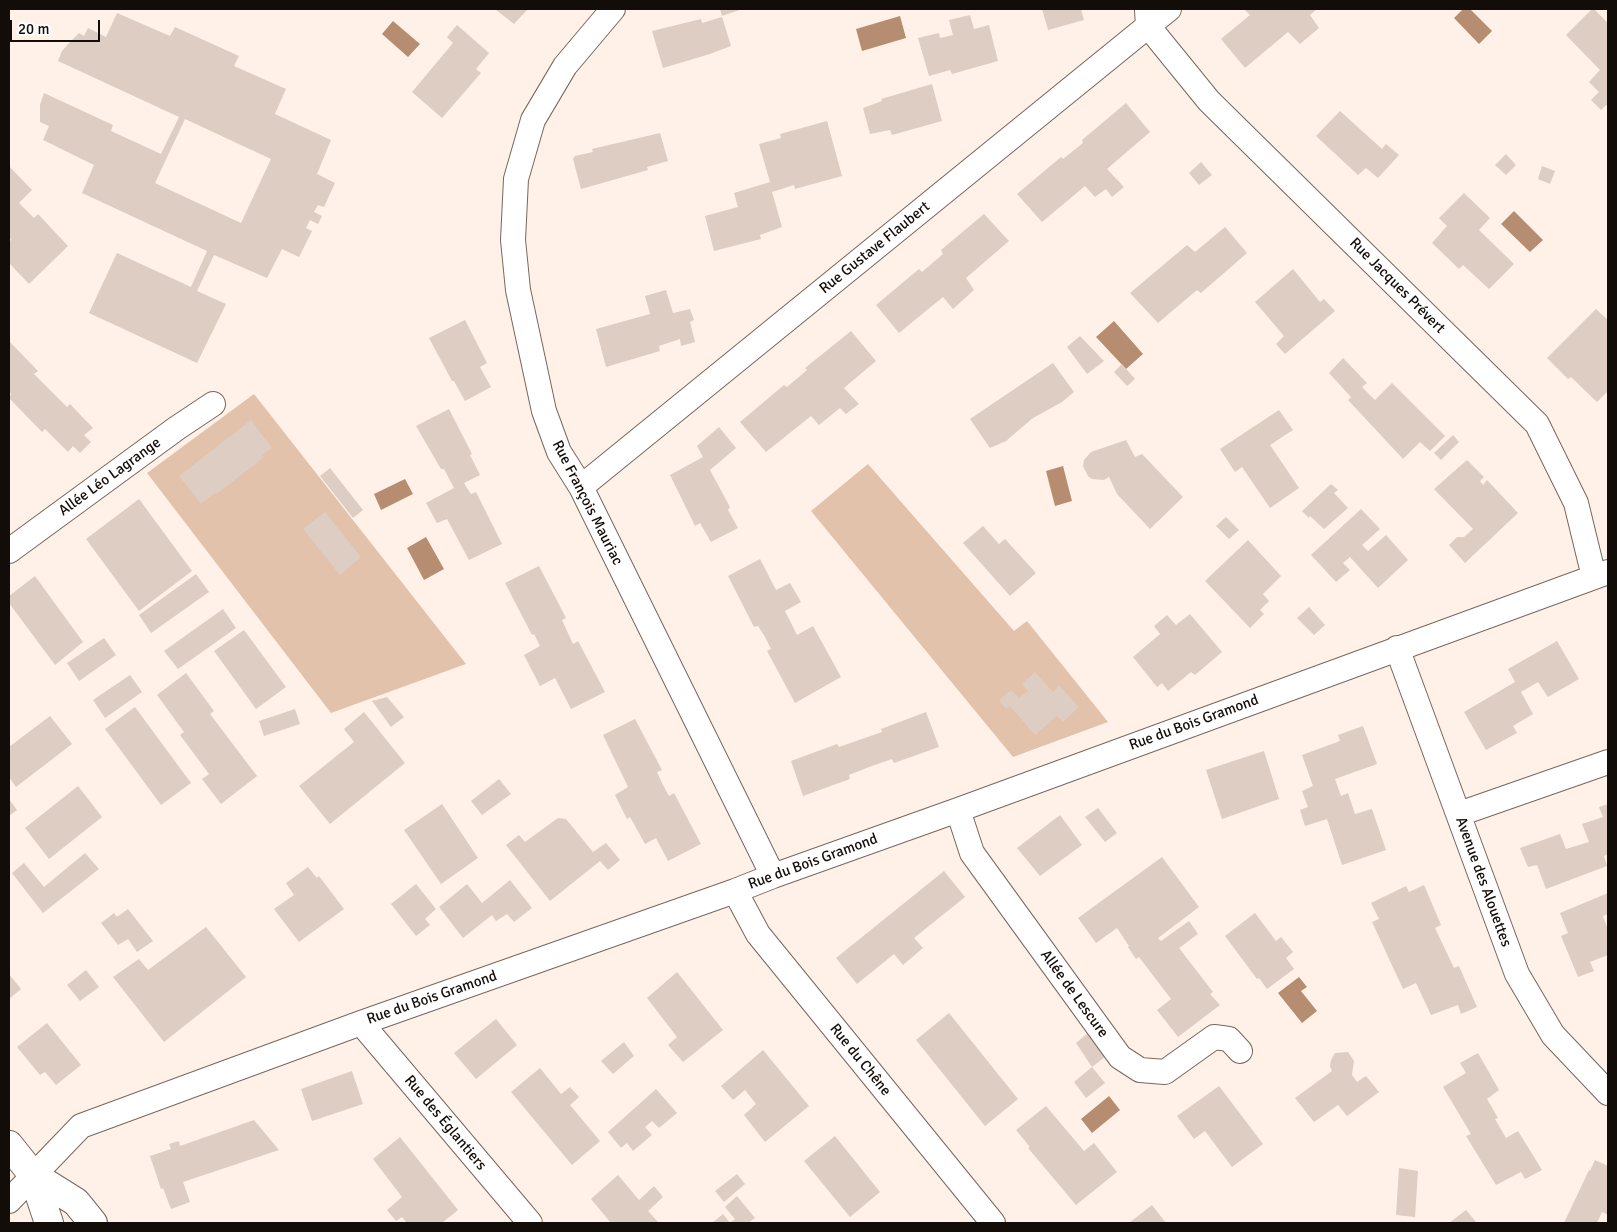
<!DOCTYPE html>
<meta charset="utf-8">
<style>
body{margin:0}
#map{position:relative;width:1617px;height:1232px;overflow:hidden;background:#fff1e8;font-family:Signika,sans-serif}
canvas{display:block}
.frame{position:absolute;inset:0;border:10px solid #120d09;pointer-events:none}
.scale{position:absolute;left:10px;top:20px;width:90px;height:22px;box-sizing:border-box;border:2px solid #120d09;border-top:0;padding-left:6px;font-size:15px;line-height:18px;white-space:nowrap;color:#120d09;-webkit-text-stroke:4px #fff;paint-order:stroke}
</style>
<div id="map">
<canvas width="1617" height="1232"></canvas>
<div class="frame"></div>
<div class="scale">20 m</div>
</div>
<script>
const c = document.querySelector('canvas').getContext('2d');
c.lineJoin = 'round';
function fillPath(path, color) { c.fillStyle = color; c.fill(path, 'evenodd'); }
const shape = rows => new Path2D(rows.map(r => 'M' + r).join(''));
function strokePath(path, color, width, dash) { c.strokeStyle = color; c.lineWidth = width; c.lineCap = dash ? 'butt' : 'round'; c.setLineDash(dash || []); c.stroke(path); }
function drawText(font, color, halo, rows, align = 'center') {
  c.font = font + ' Signika,sans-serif'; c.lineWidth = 4; c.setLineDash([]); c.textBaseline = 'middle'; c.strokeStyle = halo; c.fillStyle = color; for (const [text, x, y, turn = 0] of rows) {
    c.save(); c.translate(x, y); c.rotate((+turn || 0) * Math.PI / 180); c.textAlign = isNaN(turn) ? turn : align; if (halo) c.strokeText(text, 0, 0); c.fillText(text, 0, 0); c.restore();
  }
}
fillPath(shape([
 [254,394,466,664,331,713,147,473],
 [868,464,1014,631,1027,621,1108,722,1013,757,811,511]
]), '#e3c2ab');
fillPath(shape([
 [1463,9,1470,9,1492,31,1479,44,1454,18],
 [900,16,906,38,862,51,856,29],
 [393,21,420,44,408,57,382,34],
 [1514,211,1543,240,1530,252,1501,224],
 [1114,321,1143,354,1126,369,1096,337],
 [1063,466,1072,501,1055,506,1046,471],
 [405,479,413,494,381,510,374,494],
 [426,537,444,569,424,580,407,548],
 [1299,977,1307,987,1301,991,1317,1011,1302,1023,1278,993],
 [1109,1096,1120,1110,1092,1133,1081,1119]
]), '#b68d70');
fillPath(shape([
 [495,9,528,9,514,24],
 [720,9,742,9,722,16],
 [1042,9,1081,9,1084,20,1048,30],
 [1244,9,1317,9,1310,15,1319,28,1300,44,1288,32,1245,68,1221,39,1250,15],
 [1592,9,1594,9,1608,23,1608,107,1606,105,1601,110,1591,100,1599,92,1589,82,1600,70,1566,35],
 [117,13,170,36,175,27,239,56,234,66,286,89,275,114,331,140,317,174,335,183,324,207,318,205,314,212,322,216,318,224,310,220,306,228,312,231,299,257,282,249,267,278,214,255,197,291,226,304,197,363,89,313,117,253,191,287,207,251,82,193,94,165,43,140,49,126,40,122,40,105,44,93,113,125,111,131,161,154,179,117,58,61,62,51,69,43,79,33,84,36,88,28,106,37],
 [185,119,271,159,241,223,155,183],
 [970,15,974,29,989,25,998,61,952,74,950,70,929,76,918,38,939,33,940,38,953,35,949,20],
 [722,17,731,46,710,54,663,68,652,31,701,19,702,23],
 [457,25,489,53,476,69,481,73,442,118,412,92,453,43,447,37],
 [932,84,942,121,892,135,890,130,870,134,863,108,882,101,881,99],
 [1126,103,1150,132,1107,169,1124,187,1112,197,1106,189,1095,197,1085,186,1042,222,1017,194,1061,157,1063,159,1083,143,1082,140],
 [1340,111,1382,149,1386,144,1399,155,1378,178,1366,168,1358,175,1316,136],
 [827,121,842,176,795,189,794,185,772,192,782,227,760,235,761,239,714,251,705,216,738,207,734,193,770,182,759,144,781,138,780,134],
 [660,133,668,161,647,167,648,170,581,189,573,159,575,156,593,152,592,149],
 [1506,154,1516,165,1506,175,1495,165],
 [1201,162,1212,175,1199,185,1189,173],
 [9,166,32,190,19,203,34,218,38,214,68,246,29,284,9,263,9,242,11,240,9,237],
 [1542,166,1555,171,1550,184,1538,179],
 [1464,193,1490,218,1479,230,1514,264,1489,289,1463,265,1459,269,1432,243,1447,226,1439,218],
 [984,214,1009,241,966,278,974,290,953,309,943,297,899,333,876,305,919,269,922,272,943,254,941,250],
 [1225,227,1247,253,1201,293,1197,290,1158,323,1130,293,1187,245,1195,252],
 [1293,269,1320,302,1324,299,1335,311,1285,354,1276,344,1284,336,1255,302],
 [666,290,673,313,690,309,694,320,690,322,695,342,681,346,680,339,659,346,660,351,606,367,596,329,650,314,645,296],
 [1596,309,1608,320,1608,391,1597,402,1571,377,1568,379,1547,358],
 [465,320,487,363,480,367,491,387,465,401,454,381,452,381,429,338],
 [851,331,876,361,844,388,859,404,846,414,840,408,819,425,811,416,766,452,740,422,784,385,787,387,807,370,805,368],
 [1080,336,1104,361,1087,374,1067,347],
 [9,341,38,371,34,374,67,407,70,404,93,428,84,435,91,442,80,453,73,446,68,452,45,429,42,432,9,398,11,394,9,391],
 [1343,358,1367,383,1362,387,1375,400,1392,383,1445,436,1430,451,1420,442,1403,459,1348,400,1351,397,1329,373],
 [1053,363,1074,392,1062,402,1033,418,1006,441,990,448,970,419],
 [1122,364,1135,379,1127,386,1114,372],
 [449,409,472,454,470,455,480,475,464,483,471,494,476,492,502,544,469,560,447,519,437,523,426,503,454,488,444,469,441,469,416,426],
 [1279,410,1293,430,1270,445,1299,488,1270,508,1242,467,1235,472,1220,449],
 [251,420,272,448,262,455,264,457,217,494,215,493,201,504,179,476],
 [719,427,736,448,710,470,730,507,728,510,738,528,711,542,700,523,695,526,670,475,703,457,697,446],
 [1453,435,1459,442,1441,460,1434,453],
 [1126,440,1135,457,1142,454,1183,497,1150,529,1117,494,1109,477,1104,480,1092,479,1088,476,1083,466,1084,460,1091,452],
 [1467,460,1484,477,1480,481,1483,485,1487,480,1518,513,1465,563,1449,545,1457,537,1464,537,1473,529,1434,489],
 [330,468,363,510,353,518,320,476],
 [1331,484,1338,490,1334,493,1348,508,1324,529,1310,516,1309,518,1302,511],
 [139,499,192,571,139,611,86,539],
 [1361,509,1380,529,1362,545,1368,551,1386,535,1408,560,1378,588,1350,557,1343,563,1350,570,1336,582,1311,555],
 [325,512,361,557,340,575,303,529],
 [1226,517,1239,530,1229,539,1216,526],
 [983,526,999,544,1005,539,1036,573,1010,596,963,543],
 [1248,540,1281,576,1263,594,1269,601,1260,610,1264,614,1250,628,1205,581],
 [760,559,776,590,790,583,801,602,785,611,797,635,813,626,841,677,795,703,767,651,771,649,765,637,758,626,754,627,728,576],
 [539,566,566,618,562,620,573,644,578,641,605,692,571,709,555,678,540,686,524,655,540,646,534,634,532,635,505,583],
 [196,574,209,592,151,633,139,615],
 [35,576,83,642,55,665,9,603,9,596],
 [1309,607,1325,625,1314,635,1297,618],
 [223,609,236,628,178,669,164,651],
 [1190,614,1222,652,1195,675,1191,672,1168,691,1162,683,1157,687,1133,657,1160,634,1154,626,1167,615,1176,625],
 [244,630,286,687,256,709,214,651],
 [104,638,116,655,79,681,67,663],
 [1557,641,1579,679,1548,697,1538,682,1521,692,1533,714,1513,726,1517,733,1486,750,1464,712,1515,682,1508,669],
 [1035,672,1053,692,1059,685,1079,707,1063,722,1057,716,1035,735,1010,706,1006,709,999,700,1011,690,1019,698,1028,691,1022,684],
 [186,673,214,711,210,714,257,776,221,804,202,779,209,774,180,735,184,732,157,695],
 [130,675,142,692,105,718,93,700],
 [387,697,404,717,391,727,372,701],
 [135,707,191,783,161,805,105,729],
 [295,709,300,724,264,736,259,721],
 [364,712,405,763,330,824,299,786,354,742,344,729],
 [926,712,939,747,894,763,892,759,869,767,849,775,850,779,803,796,791,761,837,744,839,747,882,732,881,729],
 [50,716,72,744,16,787,9,777,9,747],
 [635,719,662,770,657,772,663,785,669,796,674,793,701,844,668,861,656,838,645,844,630,817,627,819,615,795,628,787,603,735],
 [1363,726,1377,764,1335,779,1341,796,1348,793,1355,814,1372,809,1386,850,1342,865,1327,819,1305,826,1300,810,1308,807,1302,791,1313,786,1302,755,1340,741,1338,735],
 [1264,751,1279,799,1222,819,1206,770],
 [499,779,511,794,482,815,471,801],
 [78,786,102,817,49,859,25,828],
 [9,799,17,810,9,816],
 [442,804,478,858,441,884,404,830],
 [1608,804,1608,854,1604,856,1607,866,1546,889,1537,865,1528,867,1520,848,1560,834,1566,849,1589,842,1582,824,1603,817,1599,807],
 [1098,808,1117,833,1105,842,1085,817],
 [1060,815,1082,845,1040,876,1017,848],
 [558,818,566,819,593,852,606,843,620,860,608,870,600,861,550,901,506,845,519,835,525,842],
 [85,853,99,869,43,913,12,873,24,863,44,887],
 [1162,857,1199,907,1158,938,1161,941,1189,921,1198,934,1179,948,1213,992,1210,994,1220,1005,1178,1037,1157,1010,1171,999,1139,957,1136,959,1128,947,1129,946,1117,928,1096,943,1078,918],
 [308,867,317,878,319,876,344,909,299,942,274,909,294,895,286,883],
 [944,871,965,897,914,938,923,948,903,965,894,954,857,984,836,958],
 [510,880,532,908,514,922,507,914,496,921,492,915,463,938,439,907,467,884,482,903],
 [416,884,436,909,425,919,430,925,416,936,391,904],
 [1424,885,1441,925,1435,928,1454,968,1459,966,1477,1007,1461,1014,1458,1005,1431,1015,1416,983,1403,989,1372,922,1379,919,1371,903,1406,886,1409,892],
 [1608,893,1608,914,1603,916,1608,930,1608,955,1590,962,1594,971,1578,977,1561,936,1568,933,1560,913],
 [128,909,153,941,137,952,128,939,118,945,101,923,114,913,117,917],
 [1255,913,1276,941,1281,937,1293,952,1286,958,1294,969,1267,989,1259,978,1257,979,1225,936],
 [206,927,246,977,164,1042,113,977,139,959,148,970],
 [86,970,99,987,80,1001,67,985],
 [677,972,723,1030,683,1062,668,1045,677,1037,647,998],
 [9,974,21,989,9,999],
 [949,1013,1018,1099,985,1126,916,1040],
 [496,1019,517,1045,476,1079,454,1053],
 [47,1023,81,1065,56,1085,45,1072,40,1075,17,1047],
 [1088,1033,1105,1057,1092,1067,1076,1043],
 [624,1042,634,1056,613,1074,601,1061],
 [763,1050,809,1106,765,1142,744,1115,756,1104,745,1090,733,1100,721,1086],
 [1348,1052,1354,1061,1352,1075,1357,1082,1366,1076,1379,1092,1347,1116,1338,1105,1314,1122,1295,1098,1332,1071,1330,1066,1331,1060,1335,1053],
 [1478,1053,1499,1090,1487,1099,1498,1118,1495,1119,1506,1138,1518,1131,1542,1170,1525,1179,1521,1172,1496,1185,1466,1136,1471,1134,1443,1087,1466,1073,1460,1063],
 [1092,1067,1105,1083,1086,1098,1074,1082],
 [540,1068,561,1094,570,1087,579,1097,570,1105,600,1141,572,1165,511,1092],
 [352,1071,363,1104,312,1121,301,1089],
 [1219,1086,1263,1144,1232,1167,1205,1131,1194,1139,1177,1116],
 [656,1089,677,1113,659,1128,652,1121,645,1127,652,1135,633,1151,627,1143,621,1148,608,1132],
 [1046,1106,1084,1151,1094,1143,1117,1172,1076,1205,1028,1148,1030,1147,1016,1130],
 [254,1120,279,1150,183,1182,190,1202,171,1209,163,1188,161,1189,150,1156,171,1149,169,1144,179,1141,180,1146],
 [835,1136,880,1192,850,1217,804,1161],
 [400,1137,458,1210,442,1223,407,1223,402,1217,396,1221,387,1210,402,1197,373,1159],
 [1595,1160,1608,1166,1608,1215,1602,1212,1597,1223,1564,1223,1589,1170,1590,1171],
 [1399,1168,1418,1171,1415,1217,1396,1215],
 [737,1174,745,1184,724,1202,715,1191],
 [618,1175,639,1200,654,1186,663,1197,648,1211,659,1223,611,1223,591,1199],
 [737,1196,755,1218,748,1223,712,1223,723,1214,730,1223,735,1219,725,1207],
 [1152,1205,1166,1223,1129,1223],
 [1466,1210,1477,1223,1449,1223]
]), '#ddcdc2');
const minor = shape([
 [613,9,565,66,533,120,516,179,513,240,518,290,544,411,559,452,581,487,773,876],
 [1147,10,1148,26,1209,101,1537,424,1576,503,1594,577],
 [581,487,1169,9],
 [9,551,177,428,213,404],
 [1397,648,1517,974,1553,1035,1608,1093],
 [958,810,972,853,1120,1057,1140,1070,1165,1072,1214,1037,1229,1039,1240,1051],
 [1459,814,1608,762],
 [735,891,758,934,993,1223],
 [361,1023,530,1223],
 [9,1201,81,1126,361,1023,735,891,773,876,958,810,1608,572]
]);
const tertiary = shape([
 [9,1145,33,1175,76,1202,93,1223],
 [33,1175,49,1223]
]);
strokePath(minor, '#76685e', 26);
strokePath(tertiary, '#76685e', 30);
strokePath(minor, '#fff', 24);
strokePath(tertiary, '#fff', 28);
drawText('15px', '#120d09', '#fff', [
 ["Rue Gustave Flaubert",875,248,-39],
 ["Rue Jacques Prévert",1397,286,45],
 ["Allée Léo Lagrange",110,477,-36],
 ["Rue François Mauriac",587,503,63],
 ["Rue du Bois Gramond",1194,723,-20],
 ["Rue du Bois Gramond",813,862,-20],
 ["Avenue des Alouettes",1483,882,70],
 ["Allée de Lescure",1074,994,54],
 ["Rue du Bois Gramond",432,998,-19],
 ["Rue du Chêne",860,1060,51],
 ["Rue des Églantiers",445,1123,50]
]);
</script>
